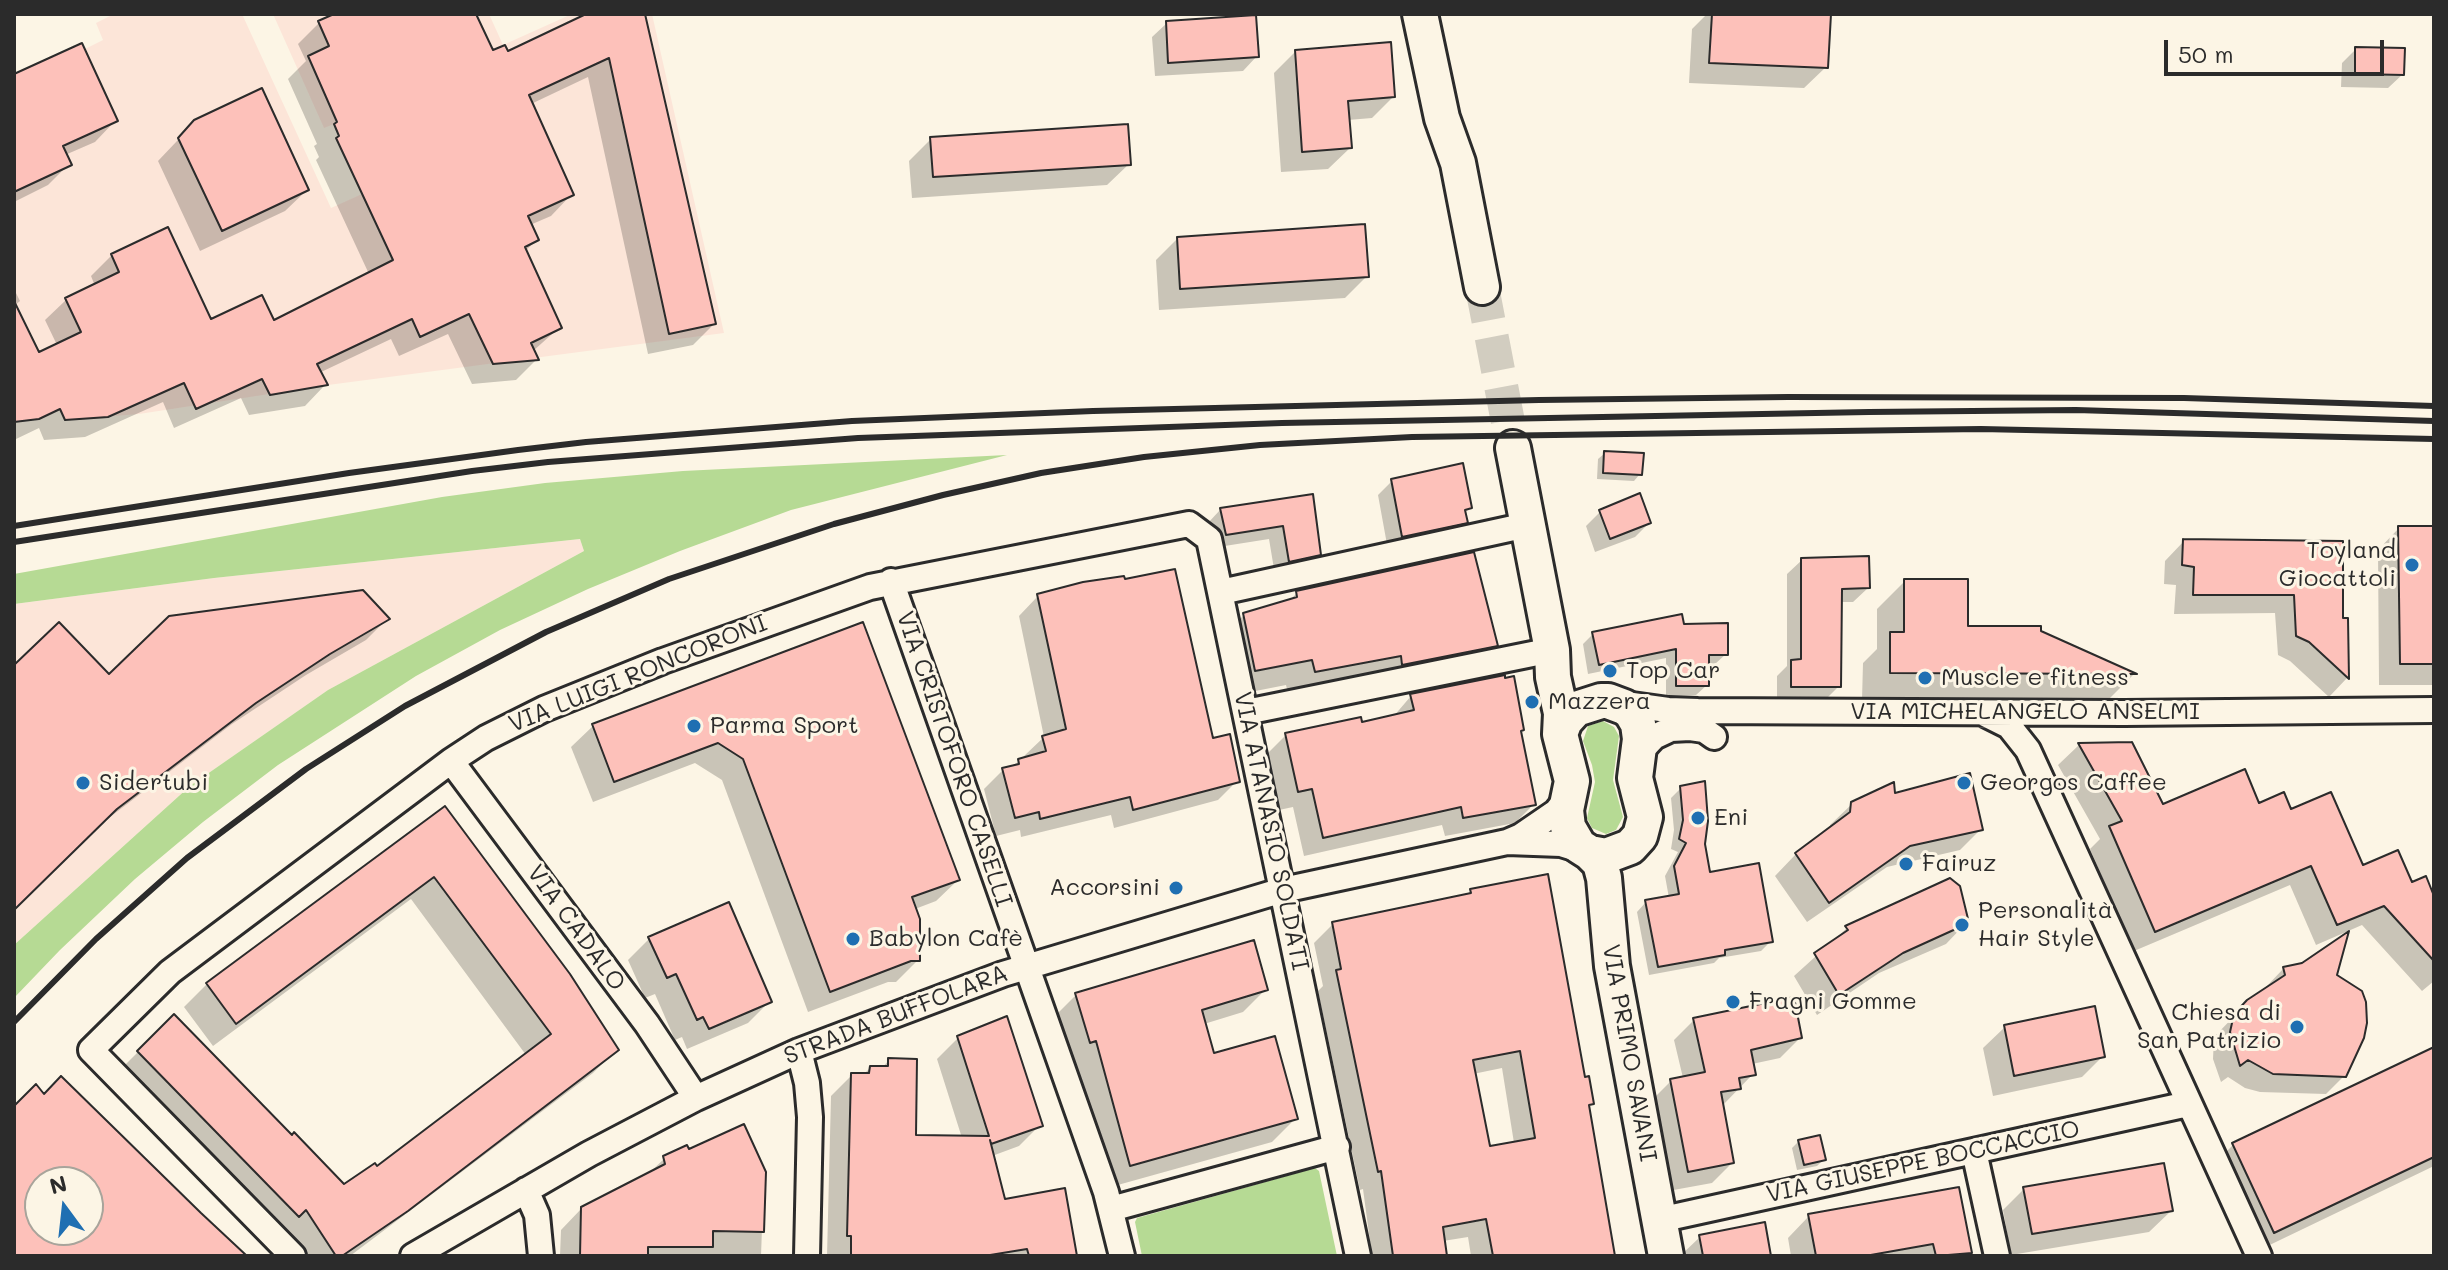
<!DOCTYPE html>
<meta charset="utf-8">
<style>
body{margin:0}
#map{position:relative;width:2448px;height:1270px;overflow:hidden;background:#fcf5e5;font-family:Mali,sans-serif}
canvas{display:block}
.frame{position:absolute;inset:0;border:16px solid #2b2b2b;pointer-events:none}
.north{position:absolute;left:24px;top:1166px;width:80px;height:80px;box-sizing:border-box;background:#fcf5e5;border:2px solid #a8a49b;border-radius:50%;rotate:345deg;font-size:22px;font-weight:700;line-height:32px;text-align:center;color:#2b2b2b}
.north::after{content:'';display:block;margin:auto;width:28px;height:36px;background:#1f6fb2;clip-path:polygon(50% 0,100% 100%,50% 72%,0 100%)}
.scale{position:absolute;left:2164px;top:40px;width:220px;height:36px;box-sizing:border-box;border:4px solid #2b2b2b;border-top:0;padding-left:10px;font-size:24px;line-height:28px;white-space:nowrap;color:#2b2b2b;-webkit-text-stroke:6px #fcf5e5;paint-order:stroke}
</style>
<div id="map">
<canvas width="2448" height="1270"></canvas>
<div class="frame"></div>
<div class="north">N</div>
<div class="scale">50 m</div>
</div>
<script>
const c = document.querySelector('canvas').getContext('2d');
c.lineJoin = 'round';
function fillPath(path, color) { c.fillStyle = color; c.fill(path, 'evenodd'); }
const shape = rows => new Path2D(rows.map(r => 'M' + r).join(''));
function strokePath(path, color, width, dash) { c.strokeStyle = color; c.lineWidth = width; c.lineCap = dash ? 'butt' : 'round'; c.setLineDash(dash || []); c.stroke(path); }
function drawText(font, color, halo, rows, align = 'center') {
  c.font = font + ' Mali,sans-serif'; c.lineWidth = 6; c.setLineDash([]); c.textBaseline = 'middle'; c.strokeStyle = halo; c.fillStyle = color; for (const [text, x, y, turn = 0] of rows) {
    c.save(); c.translate(x, y); c.rotate((+turn || 0) * Math.PI / 180); c.textAlign = isNaN(turn) ? turn : align; if (halo) c.strokeText(text, 0, 0); c.fillText(text, 0, 0); c.restore();
  }
}
fillPath(shape([
 [114,14,242,14,331,208,362,194,336,138,339,136,334,124,324,128,273,14,489,14,503,45,572,14,652,14,724,333,328,385,139,414,65,420,60,409,39,419,14,422,14,74,82,43,85,49,103,40,96,23],
 [580,539,584,551,328,690,190,786,14,945,14,604,214,578]
]), '#fce5d8');
fillPath(shape([
 [1007,455,791,510,680,551,588,589,500,630,416,676,278,765,203,822,135,879,60,950,14,998,14,945,190,786,328,690,584,551,580,539,214,578,14,604,14,574,442,497,545,483,683,471],
 [1603,721,1614,727,1619,736,1613,780,1623,817,1616,830,1606,834,1592,828,1587,818,1595,782,1592,765,1583,741,1588,726],
 [1315,1168,1319,1171,1337,1256,1142,1256,1135,1222,1137,1218]
]), '#b6da94');
fillPath(shape([
 [338,14,474,14,492,53,507,53,588,14,643,14,714,324,693,345,648,354,588,77,531,104,571,195,551,216,530,225,537,240,525,251,560,327,533,351,537,359,516,380,472,384,448,334,399,356,391,339,319,373,325,385,305,406,249,415,241,398,174,428,163,402,85,437,44,440,39,428,14,440,14,289,20,301,14,306,38,355,57,345,45,320,66,300,95,286,91,276,112,255,211,322,273,322,369,274,316,160,319,157,314,146,317,144,288,79,306,61,298,44,319,23],
 [1707,14,1798,14,1826,67,1804,88,1689,83,1692,29],
 [1167,23,1257,56,1243,71,1155,76,1152,37],
 [2356,49,2403,74,2388,88,2341,87,2342,63],
 [1295,52,1393,97,1372,118,1348,120,1350,148,1328,169,1281,172,1274,73],
 [14,77,115,121,95,142,65,155,69,164,48,185,14,202],
 [195,122,307,190,285,211,200,251,158,161],
 [931,139,1129,164,1107,185,912,198,909,161],
 [1177,239,1367,276,1345,298,1159,310,1156,260],
 [1605,453,1640,474,1634,481,1597,479,1598,459],
 [1392,481,1470,508,1464,513,1466,522,1452,536,1388,550,1378,495],
 [1311,496,1319,554,1305,568,1275,575,1269,539,1212,548,1207,524,1221,509],
 [1600,512,1649,523,1635,537,1595,552,1586,526],
 [2399,528,2434,528,2434,685,2379,685,2378,550],
 [2184,541,2341,543,2341,620,2346,620,2347,678,2329,697,2290,661,2278,655,2275,613,2174,614,2176,585,2164,584,2165,561],
 [1802,560,1868,588,1853,602,1840,602,1839,686,1825,700,1777,700,1777,676,1787,666,1787,574],
 [1905,581,1966,628,2039,633,2134,674,2107,701,1862,700,1863,663,1877,649,1877,609],
 [1297,593,1496,645,1470,671,1289,697,1286,685,1230,696,1218,641,1244,615,1288,602],
 [1038,596,1211,741,1237,781,1218,800,1114,828,1111,815,1021,837,1020,830,996,836,984,789,1003,770,1024,759,1023,757,1044,737,1019,616],
 [387,619,366,640,306,675,232,724,93,830,14,908,14,668,109,677],
 [862,625,958,880,936,901,915,909,918,960,896,982,888,982,808,1012,722,780,695,763,593,802,571,747,593,726],
 [1682,626,1726,654,1715,664,1707,665,1707,685,1696,695,1666,696,1666,658,1588,674,1583,644,1593,634],
 [1411,696,1519,733,1534,804,1515,823,1445,836,1442,825,1304,856,1293,807,1279,810,1267,754,1286,735,1393,717],
 [2130,744,2163,806,2258,806,2290,812,2362,868,2411,885,2434,902,2434,981,2422,991,2362,925,2316,945,2290,885,2134,951,2090,849,2100,839,2058,765,2079,745],
 [1681,788,1703,844,1709,874,1771,941,1761,951,1719,958,1714,963,1649,975,1637,912,1646,902,1669,898,1665,876,1678,852,1671,849,1674,830,1671,798],
 [1894,795,1981,829,1960,850,1887,867,1807,922,1775,876,1796,854,1830,829,1830,825,1852,804],
 [445,808,616,1050,593,1073,350,1256,298,1256,115,1075,173,1017,292,1137,344,1186,377,1169,526,1055,411,899,213,1046,184,1007,207,984],
 [1471,891,1584,1079,1592,1103,1587,1108,1614,1256,1471,1256,1468,1237,1443,1241,1445,1256,1372,1256,1363,1189,1360,1190,1318,991,1323,986,1314,943,1333,924,1465,897],
 [1502,1068,1514,1143,1489,1148,1473,1074],
 [1967,922,1946,944,1879,973,1817,1015,1794,976,1847,928],
 [649,939,770,1001,748,1023,687,1049,682,1037,675,1040,655,994,645,998,628,960],
 [2284,968,2335,976,2355,986,2362,995,2344,1076,2326,1094,2260,1092,2245,1088,2228,1077,2221,1082,2213,1059,2214,1037,2245,1005,2266,990,2266,987],
 [1266,989,1243,1012,1204,1024,1212,1055,1295,1119,1272,1142,1107,1188,1053,1018,1076,995],
 [1006,1019,1040,1125,1019,1146,992,1156,1003,1201,1075,1256,827,1256,831,1096,852,1075,863,1075,870,1068,882,1068,889,1060,914,1137,962,1138,937,1059,958,1038],
 [1694,1020,1800,1038,1780,1058,1752,1064,1753,1074,1722,1106,1732,1163,1712,1183,1668,1191,1651,1101,1671,1081,1683,1078,1674,1040],
 [2005,1027,2103,1056,2082,1077,1993,1096,1983,1048],
 [2434,1049,2434,1166,2253,1253,2212,1166,2233,1145],
 [1798,1142,1824,1159,1817,1166,1797,1170,1792,1148],
 [688,1152,764,1173,761,1256,560,1256,561,1230,582,1208,647,1175,665,1158],
 [1958,1189,1969,1252,1966,1256,1791,1256,1788,1238,1809,1216],
 [2024,1189,2171,1211,2149,1232,2011,1255,2003,1210],
 [1700,1237,1769,1256,1680,1256]
]), '#0003');
const building = shape([
 [334,14,476,14,493,50,505,45,508,51,586,14,645,14,716,324,669,334,609,58,529,95,574,195,528,216,539,240,525,247,562,328,531,343,539,360,493,364,469,314,420,337,412,319,317,364,328,385,270,395,262,379,196,409,184,383,108,417,65,420,60,409,39,419,14,422,14,301,39,352,81,332,65,298,119,272,111,254,168,227,211,319,262,295,274,320,393,260,336,138,339,136,334,124,337,122,308,56,329,46,318,21,334,14],
 [1712,14,1831,14,1828,68,1709,63,1712,14],
 [1256,15,1259,57,1168,63,1166,21,1256,15],
 [1391,42,1395,97,1348,101,1352,148,1302,152,1295,50,1391,42],
 [82,43,118,121,63,146,72,165,14,192,14,74,82,43],
 [2355,47,2405,48,2404,75,2355,74,2355,47],
 [262,88,309,190,222,231,178,138,194,120,262,88],
 [1128,124,1131,165,933,177,930,137,1128,124],
 [1365,224,1369,277,1180,289,1177,237,1365,224],
 [1604,451,1644,453,1642,475,1603,473,1604,451],
 [1463,463,1472,508,1465,510,1468,523,1402,537,1391,479,1463,463],
 [1640,493,1651,523,1610,539,1599,510,1640,493],
 [1313,494,1321,555,1289,562,1283,526,1226,535,1220,508,1313,494],
 [2398,526,2434,526,2434,664,2400,664,2398,526],
 [2183,539,2343,541,2343,618,2348,618,2349,679,2309,642,2296,636,2294,595,2193,595,2194,567,2182,565,2183,539],
 [1474,552,1498,646,1402,665,1401,656,1315,672,1312,660,1255,671,1243,613,1297,597,1296,591,1474,552],
 [1869,556,1870,588,1842,589,1841,687,1791,687,1791,660,1801,659,1801,558,1869,556],
 [1175,569,1213,738,1230,734,1240,782,1133,810,1130,797,1040,819,1039,812,1015,818,1002,768,1019,764,1018,759,1046,751,1042,736,1066,729,1037,594,1083,582,1124,576,1125,579,1175,569],
 [1904,579,1968,579,1968,626,2041,626,2041,631,2137,674,1890,673,1890,632,1904,632,1904,579],
 [363,590,390,619,330,654,256,703,117,809,14,910,14,665,59,622,109,674,169,616,363,590],
 [1682,614,1684,624,1728,623,1728,655,1709,655,1709,686,1676,686,1676,649,1599,665,1592,632,1682,614],
 [863,622,960,880,912,897,920,919,920,961,911,961,830,992,743,759,718,743,614,782,592,724,863,622],
 [1505,675,1505,678,1514,676,1524,730,1521,731,1536,805,1463,818,1461,807,1323,838,1312,789,1298,792,1285,733,1361,717,1362,722,1414,710,1410,694,1505,675],
 [2132,742,2163,804,2245,769,2259,803,2284,792,2291,809,2331,792,2363,865,2398,850,2412,882,2426,876,2434,896,2434,961,2384,906,2337,925,2311,866,2155,932,2109,826,2122,821,2078,743,2132,742],
 [1970,773,1983,830,1910,846,1829,903,1795,853,1850,812,1851,802,1894,782,1895,793,1970,773],
 [1705,781,1708,821,1705,844,1710,872,1759,863,1773,942,1725,950,1725,955,1658,967,1645,900,1679,894,1674,866,1686,843,1679,839,1683,820,1680,786,1705,781],
 [445,806,570,974,619,1050,408,1211,342,1256,336,1256,306,1210,299,1217,137,1051,174,1014,292,1135,294,1132,344,1184,375,1163,377,1166,551,1034,434,877,236,1024,206,983,445,806],
 [1548,874,1585,1077,1589,1076,1594,1104,1589,1105,1615,1256,1493,1256,1486,1219,1443,1227,1447,1256,1393,1256,1381,1171,1378,1172,1336,970,1341,969,1332,922,1471,893,1470,889,1548,874],
 [1520,1051,1535,1138,1490,1146,1473,1060,1520,1051],
 [1950,878,1960,886,1969,923,1903,953,1839,995,1814,953,1848,930,1845,926,1950,878],
 [729,902,772,1002,709,1029,703,1017,697,1020,676,974,667,978,648,937,729,902],
 [2349,931,2337,975,2362,991,2366,1002,2367,1023,2364,1038,2346,1077,2273,1074,2248,1060,2240,1066,2230,1032,2234,1014,2247,1000,2285,975,2283,967,2302,963,2349,931],
 [1254,940,1268,990,1202,1010,1214,1053,1275,1036,1298,1119,1130,1166,1096,1041,1090,1043,1075,993,1254,940],
 [1794,997,1802,1038,1751,1050,1756,1075,1739,1078,1741,1089,1721,1092,1734,1163,1688,1172,1670,1079,1705,1072,1693,1018,1794,997],
 [2095,1006,2105,1057,2014,1076,2004,1025,2095,1006],
 [1007,1016,1043,1126,991,1144,990,1140,1005,1199,1065,1188,1077,1256,1029,1256,1027,1249,984,1256,851,1256,851,1236,847,1236,851,1073,869,1073,870,1066,888,1066,888,1058,917,1059,916,1135,989,1136,957,1036,1007,1016],
 [2434,1047,2434,1157,2274,1233,2232,1143,2434,1047],
 [61,1076,201,1213,247,1256,14,1256,14,1106,36,1084,44,1094,61,1076],
 [40,1182,88,1182,88,1230,40,1230,40,1182],
 [744,1124,766,1172,764,1232,713,1231,713,1247,648,1247,648,1256,580,1256,581,1207,665,1164,663,1156,687,1145,689,1149,744,1124],
 [1820,1135,1826,1160,1804,1165,1798,1140,1820,1135],
 [2164,1163,2173,1211,2032,1234,2023,1187,2164,1163],
 [1959,1187,1972,1253,1936,1256,1933,1244,1865,1256,1816,1256,1808,1214,1959,1187],
 [1765,1222,1771,1256,1703,1256,1699,1235,1765,1222]
]);
fillPath(building, '#fdc1ba');
strokePath(building, '#2b2b2b', 2);
strokePath(shape([
 [1482,287,1513,448]
]), '#d2cdc0', 34, [34, 17]);
const street = shape([
 [891,581,1106,1192,1122,1256],
 [1221,592,1527,525],
 [1618,703,1668,710,1698,711,2124,713,2434,710],
 [1246,712,1552,650],
 [1985,714,2009,726,2028,750,2259,1256],
 [1638,754,1654,737,1671,729,1690,728,1704,730,1714,737],
 [451,761,647,1024,696,1098],
 [1507,842,1521,836,1556,812,1569,796],
 [799,1051,807,1083,810,1117,807,1256],
 [1974,1151,1997,1256],
 [526,1190,537,1215,541,1256],
 [1111,1209,1337,1147],
 [1659,1220,2188,1104],
 [293,1256,91,1050,170,972,451,761,486,738,544,709,663,661,870,587,1189,524,1209,539,1358,1256],
 [413,1256,589,1154,696,1098,799,1051,1003,974,1283,890,1507,842,1561,844,1590,853]
]);
const secondary = shape([
 [1420,14,1442,118,1458,163,1482,287],
 [1513,448,1552,650,1553,677,1561,713,1560,734],
 [1601,701,1608,701,1624,707,1631,712,1638,724,1640,739,1635,778,1645,817,1640,836,1630,847,1606,856,1590,853,1579,846,1568,827,1566,810,1572,781,1560,734,1565,721,1576,709,1601,701],
 [1590,853,1600,863,1604,878,1612,966,1666,1256]
]);
strokePath(street, '#2b2b2b', 30);
strokePath(secondary, '#2b2b2b', 40);
strokePath(street, '#fcf5e5', 24);
strokePath(secondary, '#fcf5e5', 34);
strokePath(shape([
 [14,526,349,473,518,450,586,442,852,421,1093,411,1539,400,1788,397,2184,398,2434,406],
 [14,542,472,471,548,462,858,438,1282,423,1869,412,2076,410,2434,421],
 [14,1022,96,939,187,858,306,769,405,706,546,632,669,579,834,524,943,495,1041,473,1144,457,1260,445,1412,437,1981,429,2434,439]
]), '#2b2b2b', 6);
for (const [x, y, r, color] of [
 [2412,565,8,"#1f6fb2"],
 [1610,671,8,"#1f6fb2"],
 [1925,678,8,"#1f6fb2"],
 [1532,702,8,"#1f6fb2"],
 [694,726,8,"#1f6fb2"],
 [83,783,8,"#1f6fb2"],
 [1964,783,8,"#1f6fb2"],
 [1698,818,8,"#1f6fb2"],
 [1906,864,8,"#1f6fb2"],
 [1176,888,8,"#1f6fb2"],
 [1962,925,8,"#1f6fb2"],
 [853,939,8,"#1f6fb2"],
 [1733,1002,8,"#1f6fb2"],
 [2297,1027,8,"#1f6fb2"]
]) { const dot = new Path2D(); dot.arc(x, y, r, 0, 2 * Math.PI); c.fillStyle = color; c.fill(dot); strokePath(dot, '#fcf5e5', 3); }
drawText('24px', '#2b2b2b', '#fcf5e5', [
 ["Toyland",2396,551,"right"],
 ["Giocattoli",2396,579,"right"],
 ["Top Car",1626,671],
 ["Muscle e fitness",1941,678],
 ["Mazzera",1548,702],
 ["Parma Sport",710,726],
 ["Sidertubi",99,783],
 ["Georgos Caffee",1980,783],
 ["Eni",1714,818],
 ["Fairuz",1922,864],
 ["Accorsini",1160,888,"right"],
 ["Personalità",1978,911],
 ["Hair Style",1978,939],
 ["Babylon Cafè",869,939],
 ["Fragni Gomme",1749,1002],
 ["Chiesa di",2281,1013,"right"],
 ["San Patrizio",2281,1041,"right"]
], 'left');
drawText('24px', '#2b2b2b', '#fcf5e5', [
 ["VIA LUIGI RONCORONI",638,674,-22],
 ["VIA MICHELANGELO ANSELMI",2025,712],
 ["VIA CRISTOFORO CASELLI",954,759,71],
 ["VIA ATANASIO SOLDATI",1271,831,78],
 ["VIA CADALO",576,928,54],
 ["STRADA BUFFOLARA",896,1015,-21],
 ["VIA PRIMO SAVANI",1629,1053,80],
 ["VIA GIUSEPPE BOCCACCIO",1923,1162,-12]
]);
</script>
